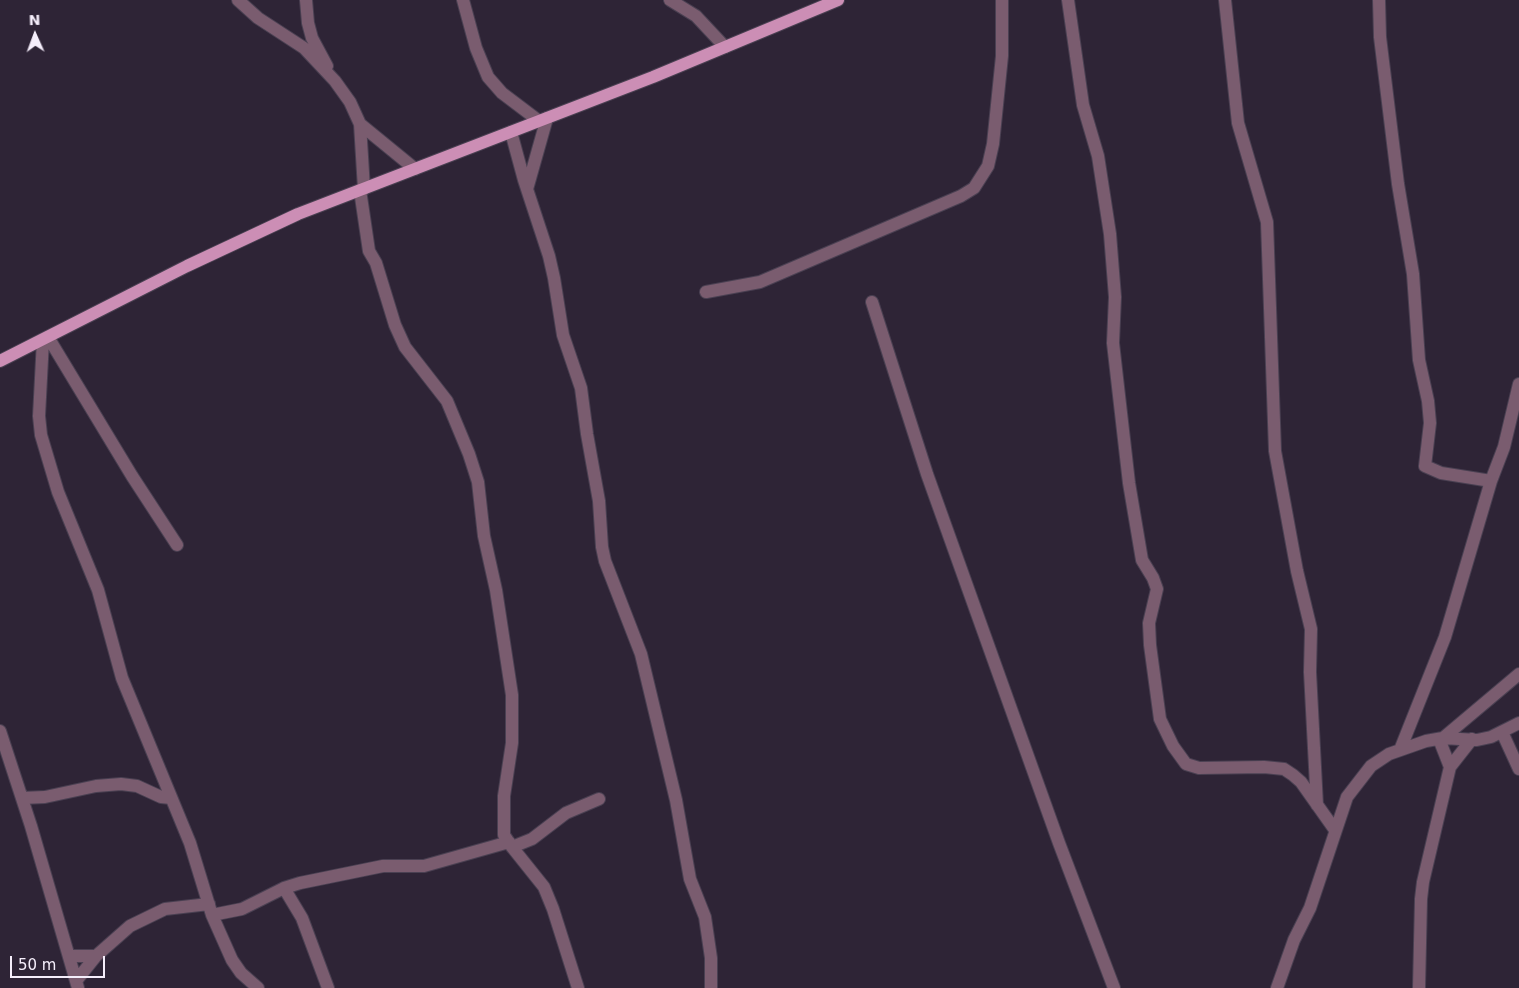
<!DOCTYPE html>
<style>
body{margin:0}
#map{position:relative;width:1519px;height:988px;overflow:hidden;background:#2e2436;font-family:"DejaVu Sans",sans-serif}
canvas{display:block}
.north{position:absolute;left:10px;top:10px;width:50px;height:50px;-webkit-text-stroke:4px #2e2436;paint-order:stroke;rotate:358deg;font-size:14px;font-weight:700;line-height:20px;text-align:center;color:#f5eefb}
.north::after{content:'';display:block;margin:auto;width:18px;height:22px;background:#f5eefb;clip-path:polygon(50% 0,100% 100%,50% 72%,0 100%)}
.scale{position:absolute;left:10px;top:956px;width:95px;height:22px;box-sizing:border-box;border:2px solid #f5eefb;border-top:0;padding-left:6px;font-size:15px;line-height:18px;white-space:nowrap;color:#f5eefb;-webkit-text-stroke:4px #2e2436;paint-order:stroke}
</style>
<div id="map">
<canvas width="1519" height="988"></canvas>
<div class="north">N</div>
<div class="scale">50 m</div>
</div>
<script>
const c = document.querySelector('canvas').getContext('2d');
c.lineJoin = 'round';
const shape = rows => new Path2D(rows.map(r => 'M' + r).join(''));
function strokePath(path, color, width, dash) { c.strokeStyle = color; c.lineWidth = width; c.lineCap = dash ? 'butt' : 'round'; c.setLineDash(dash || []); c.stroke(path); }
const minor = shape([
 [238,0,258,18,304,48,335,81,350,102,360,124,364,189],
 [306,0,308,23,312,38,327,66],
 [463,0,476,48,488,77,502,93,539,121],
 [670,0,696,16,725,47],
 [1068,0,1083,105,1098,156,1110,234,1115,297,1113,343,1129,483,1142,560,1153,578,1157,589,1149,623,1150,645,1160,719,1173,746,1186,764,1199,768,1264,767,1284,769,1293,775,1301,782,1335,830],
 [1225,0,1238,123,1267,222,1275,451,1297,571,1311,629,1310,672,1317,805],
 [1379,0,1380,37,1398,184,1413,274,1419,360,1428,401,1430,423,1425,466,1441,473,1491,481],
 [360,124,415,169],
 [511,132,524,180,549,256,554,278,563,335,581,388,587,434,599,501,602,547,605,561,641,654,676,800,690,879,705,917,711,958,711,988],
 [527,189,547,118],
 [360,190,369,251,376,263,395,325,405,347,447,401,469,454,478,482,484,536,496,590,512,695,512,743,504,796,504,835,512,847,532,839,566,813,599,799],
 [706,292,760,282,961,196,974,188,988,166,993,144,1002,56,1002,0],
 [872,302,927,474,1059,843,1114,988],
 [48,337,132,476,177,545],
 [43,340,39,416,41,435,58,492,98,590,122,678,190,843,212,915,232,960,241,973,258,988],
 [0,731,31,826,78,988],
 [1502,732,1519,769],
 [1443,738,1519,674],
 [1439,739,1450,767],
 [1400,750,1445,637,1491,481,1504,447,1519,384],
 [22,798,45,797,96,786,121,784,137,786,161,797,171,798],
 [512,847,544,887,553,909,578,988],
 [284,888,302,918,328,988],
 [212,915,242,909,284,888,300,883,383,866,424,866,509,842],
 [69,956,96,956],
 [76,981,96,956,130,926,165,909,209,904],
 [1277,988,1294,940,1310,908,1347,797,1371,766,1389,754,1426,741,1443,738,1477,740,1491,737,1519,723],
 [1419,988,1421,899,1423,882,1450,767,1472,739]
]);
const major = shape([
 [0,361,187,266,298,214,653,77,838,0]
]);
strokePath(minor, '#4a4052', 14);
strokePath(major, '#4a4052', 14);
strokePath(minor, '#7a5c6f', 12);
strokePath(major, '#cc8eb5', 12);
</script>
